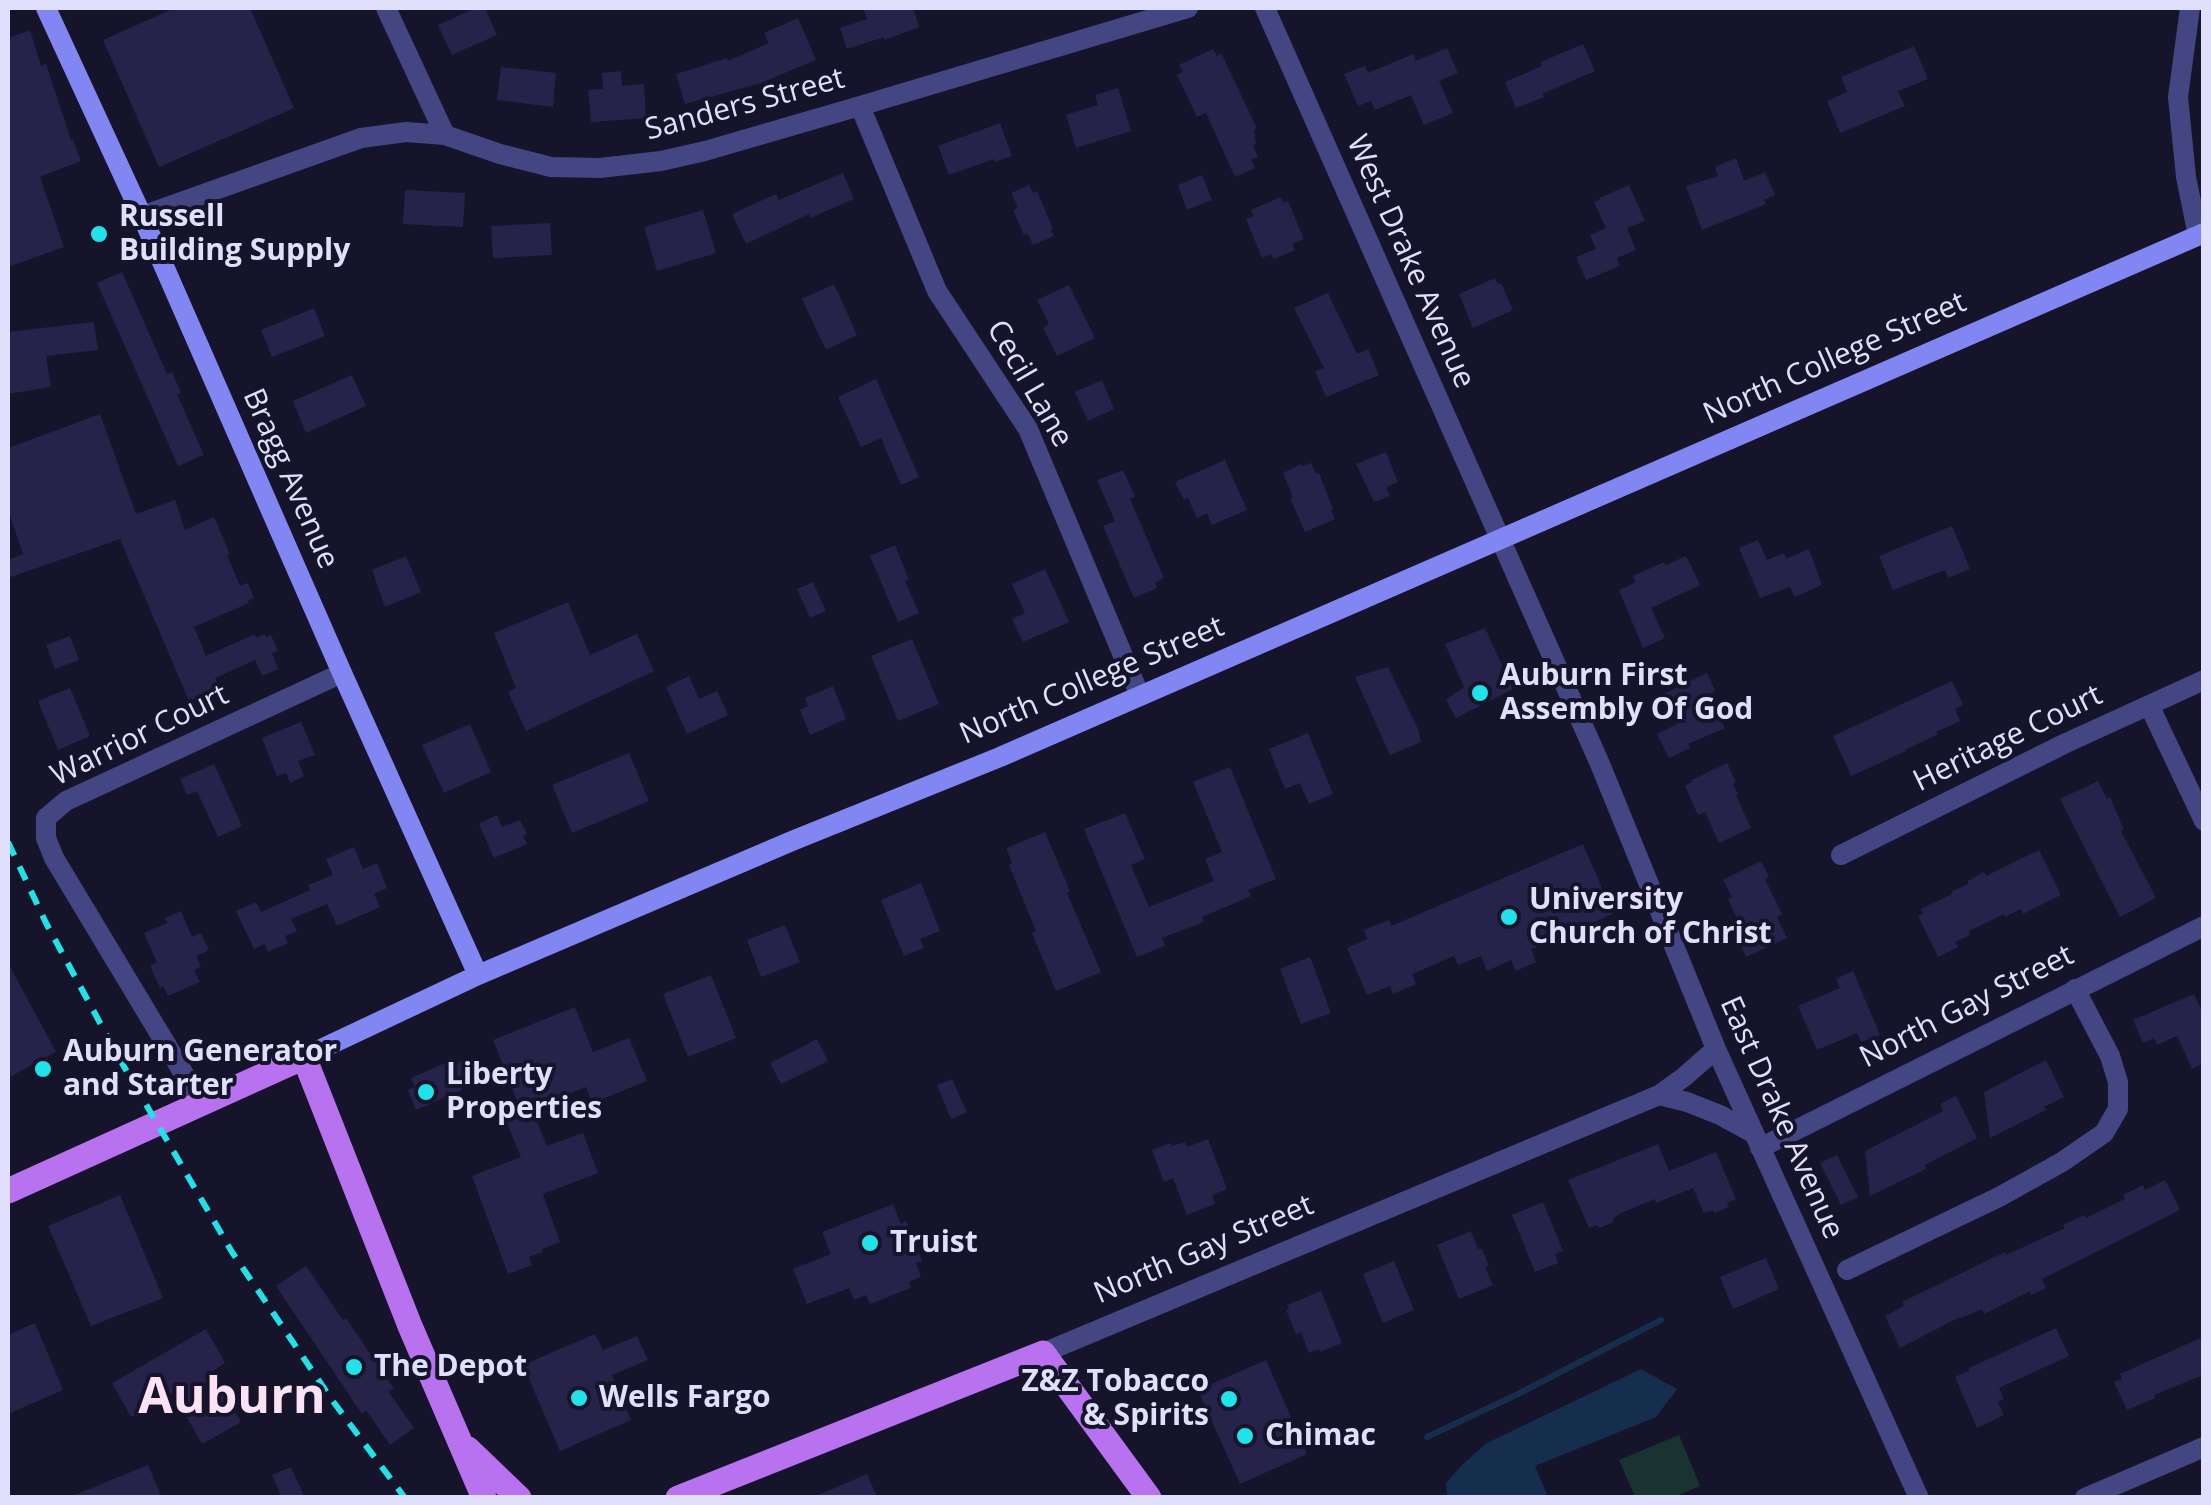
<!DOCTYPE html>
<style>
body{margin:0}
#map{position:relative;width:2211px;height:1505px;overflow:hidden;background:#16142a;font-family:"Open Sans",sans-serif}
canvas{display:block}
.frame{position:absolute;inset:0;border:10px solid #e1e0fc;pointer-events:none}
</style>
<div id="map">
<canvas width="2211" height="1505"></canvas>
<div class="frame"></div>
</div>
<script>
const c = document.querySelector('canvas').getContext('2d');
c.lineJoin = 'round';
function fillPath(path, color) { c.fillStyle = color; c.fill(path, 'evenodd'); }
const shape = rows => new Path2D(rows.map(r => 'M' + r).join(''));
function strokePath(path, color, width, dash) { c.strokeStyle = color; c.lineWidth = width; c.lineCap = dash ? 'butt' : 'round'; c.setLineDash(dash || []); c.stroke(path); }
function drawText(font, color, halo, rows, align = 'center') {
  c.font = font + ' "Open Sans",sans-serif'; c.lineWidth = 8; c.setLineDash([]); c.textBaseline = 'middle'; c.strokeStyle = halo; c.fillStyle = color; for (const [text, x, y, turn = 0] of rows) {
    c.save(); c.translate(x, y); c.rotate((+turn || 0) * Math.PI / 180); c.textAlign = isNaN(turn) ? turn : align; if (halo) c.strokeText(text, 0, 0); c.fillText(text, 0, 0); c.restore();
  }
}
fillPath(shape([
 [1679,1435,1700,1486,1674,1497,1635,1497,1619,1460]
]), '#183330');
fillPath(shape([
 [1641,1369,1677,1389,1656,1417,1535,1466,1548,1497,1447,1497,1446,1483,1462,1465,1487,1443]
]), '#152e4d');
strokePath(shape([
 [1427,1437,1518,1394,1661,1320]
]), '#152e4d', 6);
fillPath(shape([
 [175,8,250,8,294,108,159,167,103,40],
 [476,8,485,8,497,35,452,55,438,25],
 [863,8,913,8,919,27,885,40,884,37,847,49,840,28,867,19],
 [798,18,816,60,761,83,685,104,676,74,727,58,728,61,769,43,764,33],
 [30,30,41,66,46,64,71,140,73,140,81,161,40,177,64,247,8,267,8,38],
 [1583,44,1595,71,1542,94,1544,97,1516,108,1505,82,1542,66,1541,62],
 [1914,46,1928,79,1898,91,1905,106,1840,133,1827,101,1847,92,1841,77],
 [1447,48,1458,73,1439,81,1453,113,1424,125,1411,95,1375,110,1371,101,1358,106,1344,74,1365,66,1368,73,1413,54,1416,61],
 [1213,49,1217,56,1221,53,1257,128,1254,130,1256,144,1253,145,1258,157,1251,160,1255,168,1235,177,1206,113,1197,117,1177,75,1183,72,1179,65],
 [501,67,556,73,553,107,497,100],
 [621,71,622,86,644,84,646,118,591,122,588,90,603,89,602,73],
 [1118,88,1131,131,1076,148,1066,115,1098,105,1095,95],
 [1000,123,1012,156,995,162,994,159,949,175,938,146],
 [1736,158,1744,181,1765,172,1775,195,1764,200,1766,204,1702,230,1686,186,1718,176,1715,167],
 [843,173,854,199,810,218,809,214,746,244,732,214,776,194,779,200],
 [1202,175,1212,200,1187,210,1178,185],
 [1029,185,1033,193,1037,191,1053,229,1051,230,1054,236,1033,245,1028,234,1024,235,1013,210,1018,208,1011,193],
 [1629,185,1645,221,1627,228,1636,250,1617,258,1620,266,1586,280,1576,257,1596,249,1590,235,1606,228,1594,202,1600,200,1599,198],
 [405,190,465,193,463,227,403,224],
 [1281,197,1284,203,1288,201,1304,239,1292,244,1295,250,1274,259,1271,254,1262,258,1246,219,1254,216,1251,210],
 [703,210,716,253,657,271,644,227],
 [550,223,552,255,493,258,491,226],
 [122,272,167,374,172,372,181,393,177,394,204,455,178,466,97,283],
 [1495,278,1498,285,1501,283,1513,310,1473,328,1459,294],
 [834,284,857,335,826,350,802,299],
 [1069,285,1095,338,1057,356,1043,328,1049,324,1037,300],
 [1328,293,1357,354,1368,349,1379,375,1326,397,1315,371,1324,368,1294,308],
 [314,308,325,336,272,357,261,330],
 [94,322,98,350,46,356,51,387,8,394,8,332],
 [352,375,366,406,306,433,293,401],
 [876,379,919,477,901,485,881,438,861,447,838,397],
 [1102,380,1114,409,1088,421,1075,392],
 [100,414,136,514,175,500,185,530,214,517,230,554,227,555,240,586,248,583,254,598,248,600,249,603,194,627,206,656,255,634,256,638,265,634,266,637,271,635,278,651,272,653,278,669,262,676,255,660,215,678,220,688,189,701,120,539,8,578,8,560,23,554,8,510,8,448],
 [1386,452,1398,482,1386,487,1390,496,1374,502,1356,464],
 [1225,460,1247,510,1212,525,1207,513,1197,518,1188,498,1184,500,1175,482],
 [1311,463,1316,474,1319,473,1333,509,1331,510,1335,519,1305,532,1290,498,1293,497,1283,473,1301,464,1302,466],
 [1123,470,1135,497,1130,499,1164,578,1155,583,1157,588,1134,598,1103,526,1115,521,1097,480],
 [1952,526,1970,569,1948,578,1945,570,1893,590,1879,556],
 [1758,540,1767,560,1784,553,1786,559,1809,549,1822,585,1795,597,1790,587,1760,598,1739,548],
 [895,545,909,580,905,581,919,613,898,622,870,556],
 [406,556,421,592,385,607,372,570],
 [1686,556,1700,585,1651,608,1665,638,1643,648,1619,590,1636,582,1633,576,1664,562,1666,565],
 [1045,569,1069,622,1023,642,1012,619,1025,613,1012,584],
 [813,582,826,611,810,618,797,589],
 [568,602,590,655,637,634,654,671,526,731,508,692,516,688,494,633],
 [1485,628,1513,689,1456,718,1446,700,1464,687,1445,644],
 [70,636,79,660,55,669,46,645],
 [912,639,939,704,898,721,871,656],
 [1388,667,1418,729,1421,742,1390,755,1355,677],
 [1707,673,1715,690,1710,695,1725,728,1688,744,1690,748,1669,758,1657,734,1677,724,1663,694],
 [689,676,699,699,717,691,728,715,687,734,666,687],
 [1952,681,1963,705,1955,709,1960,721,1936,732,1938,734,1905,750,1906,751,1851,776,1833,736],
 [833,686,846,719,810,735,800,710,808,706,805,698],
 [70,688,90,736,58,750,38,701],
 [301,722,315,755,298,761,304,776,290,783,286,773,277,776,262,738],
 [470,724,491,772,444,793,422,745],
 [1308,733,1333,794,1309,804,1300,783,1285,789,1269,749],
 [629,753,649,801,572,833,552,785],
 [1727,763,1736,782,1733,784,1738,794,1736,795,1751,828,1719,843,1705,812,1698,815,1685,786,1692,782,1692,780],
 [214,764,242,826,218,837,197,791,187,795,180,779],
 [1230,767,1276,879,1248,890,1251,896,1202,917,1204,922,1162,938,1165,946,1137,957,1084,829,1125,813,1145,859,1131,865,1149,907,1214,881,1205,859,1222,852,1193,782],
 [2098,781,2107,799,2110,797,2124,830,2121,831,2156,898,2120,917,2060,799],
 [497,815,502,827,520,820,527,834,523,836,527,844,494,858,479,824],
 [1045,832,1070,891,1067,893,1101,972,1056,991,1032,933,1036,931,1009,865,1012,863,1006,848],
 [1583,844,1613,914,1531,949,1536,962,1516,971,1511,960,1487,971,1481,956,1458,965,1454,956,1412,974,1416,984,1393,994,1390,986,1367,995,1347,948,1367,939,1364,930,1389,920,1391,926],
 [354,847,363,869,377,863,387,888,374,894,380,907,337,926,327,904,291,919,297,931,285,936,288,943,268,952,265,944,254,949,236,911,256,902,261,912,310,890,308,885,333,875,326,859],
 [2039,850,2061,895,2023,914,2021,909,2005,917,2004,914,1969,931,1970,935,1955,942,1958,947,1938,957,1918,916,1923,914,1921,909,1952,894,1951,892,1968,884,1968,881,1984,872,1986,876],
 [1761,861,1769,877,1765,879,1782,914,1777,917,1787,938,1746,957,1737,937,1744,934,1728,899,1732,897,1723,880],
 [921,883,940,931,920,939,924,948,904,956,881,900],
 [181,911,192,937,201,933,209,950,196,956,201,967,194,970,200,982,168,996,163,986,160,988,150,966,157,962,144,933,167,923,165,918],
 [785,925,800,962,761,977,747,940],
 [1310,957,1331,1013,1301,1024,1280,969],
 [8,963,56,1052,8,1078],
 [1853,971,1880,1035,1861,1042,1857,1033,1817,1050,1798,1006,1840,988,1836,979],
 [711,975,736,1038,688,1057,663,994],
 [2194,994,2204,1016,2204,1063,2192,1069,2177,1036,2157,1045,2154,1038,2143,1043,2133,1020],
 [575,1007,593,1052,629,1038,647,1081,592,1103,586,1087,522,1113,493,1040],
 [817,1039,828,1061,781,1084,770,1063],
 [2046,1060,2064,1097,2044,1107,2046,1110,1990,1138,1984,1092],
 [450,1061,452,1065,462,1061,471,1081,460,1086,462,1090,416,1110,408,1090,415,1087,411,1078],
 [952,1079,967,1112,951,1119,937,1085],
 [1956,1096,1977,1138,1925,1165,1926,1169,1870,1196,1865,1151,1943,1111,1940,1104],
 [532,1110,547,1146,583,1133,598,1173,543,1194,560,1242,542,1249,543,1252,529,1257,532,1265,508,1274,472,1176,521,1157,506,1121],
 [1208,1139,1227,1189,1212,1195,1215,1204,1187,1215,1173,1178,1164,1182,1152,1150,1171,1143,1172,1146,1185,1142,1187,1147],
 [1658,1144,1669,1171,1716,1152,1736,1199,1727,1203,1729,1207,1714,1213,1713,1210,1704,1213,1693,1188,1656,1203,1655,1199,1621,1213,1613,1218,1614,1222,1599,1228,1597,1225,1589,1228,1568,1180],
 [1837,1155,1858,1197,1841,1205,1820,1163],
 [2165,1180,2180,1210,2042,1279,2046,1288,2031,1295,2030,1291,1984,1314,1982,1309,1961,1318,1960,1317,1900,1348,1885,1316,1904,1306,1902,1302,2005,1252,2006,1255,2065,1228,2063,1225,2084,1215,2086,1218,2125,1199,2123,1195,2143,1185,2145,1190],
 [120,1195,163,1298,91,1326,48,1226],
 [1543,1202,1563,1251,1555,1254,1558,1263,1535,1272,1512,1215],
 [893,1204,901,1224,906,1221,922,1261,916,1263,921,1277,909,1282,911,1288,870,1304,866,1295,854,1300,849,1288,807,1304,793,1269,831,1254,822,1232],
 [1471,1231,1478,1249,1482,1249,1489,1266,1485,1267,1493,1285,1459,1299,1437,1245],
 [1766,1258,1779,1289,1733,1309,1720,1277],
 [1394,1261,1414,1310,1383,1323,1363,1274],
 [306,1266,343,1320,346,1318,394,1389,388,1391,414,1428,390,1445,366,1410,362,1414,276,1286],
 [1321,1291,1342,1343,1320,1352,1319,1349,1309,1353,1301,1332,1296,1334,1286,1310,1289,1309,1287,1305],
 [35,1323,63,1390,8,1414,8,1335],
 [2056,1328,2069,1356,1999,1388,2004,1399,1998,1402,2004,1415,1977,1428,1955,1377,1970,1370,1969,1368],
 [206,1329,225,1363,213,1371,241,1422,202,1444,173,1393,131,1417,112,1383],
 [595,1334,603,1350,637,1336,648,1360,612,1375,631,1420,560,1451,523,1365],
 [2203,1337,2203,1375,2154,1395,2155,1398,2127,1410,2114,1382,2122,1379,2120,1374],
 [1266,1360,1307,1454,1240,1484,1198,1390],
 [148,1465,162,1498,70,1498,70,1497],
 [291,1467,305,1498,282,1498,272,1475],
 [867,1474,877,1497,814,1497]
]), '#272249');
strokePath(shape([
 [386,8,445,135],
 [2190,8,2178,97,2186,177,2198,236],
 [860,106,937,291,1028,429,1140,696],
 [142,216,361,138,406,132,445,135,500,154,551,167,600,168,661,161,705,151,860,106,1188,8],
 [2149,705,2204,821],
 [1841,855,2066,743,2204,680],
 [202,1104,54,858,46,838,46,818,66,801,342,673],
 [1847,1270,1999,1197,2062,1162,2104,1133,2118,1109,2118,1082,2110,1056,2075,989],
 [2085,1498,2204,1447]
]), '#444684', 20);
strokePath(shape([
 [1265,8,1600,764,1716,1049,1919,1498],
 [1659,1095,1687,1102,1720,1115,1753,1133],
 [1760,1148,2204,926],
 [1043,1353,1659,1095,1684,1077,1716,1049]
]), '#444684', 20);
strokePath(shape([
 [46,8,142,216,342,673,478,975],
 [304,1057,478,975,792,841,1000,757,1140,696,2204,233]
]), '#8186f2', 20);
strokePath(shape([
 [8,1191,304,1057,410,1326,484,1498],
 [468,1449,519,1498],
 [678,1498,1043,1353,1149,1498]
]), '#b872f0', 25);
strokePath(shape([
 [8,842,46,923,119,1058,232,1252,332,1400,405,1498]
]), '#20e2e8', 6, [15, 12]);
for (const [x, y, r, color] of [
 [99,234,10,"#20e2e8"],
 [1480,693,10,"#20e2e8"],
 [1509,917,10,"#20e2e8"],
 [43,1069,10,"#20e2e8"],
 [426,1092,10,"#20e2e8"],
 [870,1243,10,"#20e2e8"],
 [354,1367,10,"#20e2e8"],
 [579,1398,10,"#20e2e8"],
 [1229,1399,10,"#20e2e8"],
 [1245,1436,10,"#20e2e8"]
]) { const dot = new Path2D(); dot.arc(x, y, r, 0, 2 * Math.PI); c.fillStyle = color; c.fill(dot); strokePath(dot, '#16142a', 4); }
drawText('30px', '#e1e0fc', '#16142a', [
 ["Sanders Street",745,105,-15],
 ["West Drake Avenue",1410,262,66],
 ["North College Street",1835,359,-24],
 ["Cecil Lane",1029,384,60],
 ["Bragg Avenue",290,479,66],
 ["North College Street",1092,681,-23],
 ["Warrior Court",140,736,-26],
 ["Heritage Court",2008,739,-26],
 ["North Gay Street",1967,1007,-27],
 ["East Drake Avenue",1781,1118,66],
 ["North Gay Street",1204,1250,-23]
]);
drawText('bold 30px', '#e1e0fc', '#16142a', [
 ["Russell",119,217],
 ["Building Supply",119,251],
 ["Auburn First",1500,676],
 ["Assembly Of God",1500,710],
 ["University",1529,900],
 ["Church of Christ",1529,934],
 ["Auburn Generator",63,1052],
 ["and Starter",63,1086],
 ["Liberty",446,1075],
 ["Properties",446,1109],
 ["Truist",890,1243],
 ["The Depot",374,1367],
 ["Z&Z Tobacco",1209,1382,"right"],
 ["& Spirits",1209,1416,"right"],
 ["Wells Fargo",599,1398],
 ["Chimac",1265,1436]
], 'left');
drawText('bold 50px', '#fce2f4', '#16142a', [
 ["Auburn",232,1399]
]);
</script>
